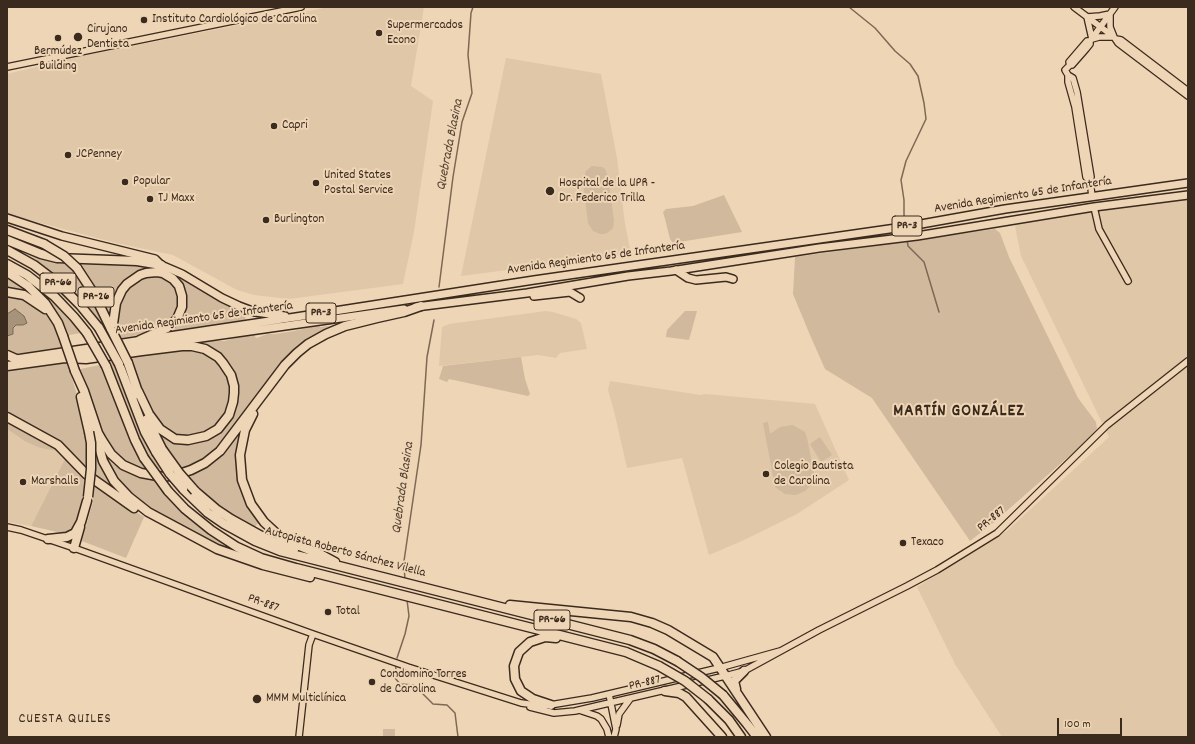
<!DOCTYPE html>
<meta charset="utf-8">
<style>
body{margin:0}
#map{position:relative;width:1195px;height:744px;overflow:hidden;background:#eed5b5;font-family:Dekko,sans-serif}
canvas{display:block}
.frame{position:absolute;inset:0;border:8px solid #3b2a1e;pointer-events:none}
.scale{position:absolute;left:1057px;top:718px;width:65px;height:18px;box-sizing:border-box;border:2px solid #3b2a1e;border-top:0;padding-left:5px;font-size:12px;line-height:14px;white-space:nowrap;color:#3b2a1e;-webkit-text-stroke:3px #eed5b5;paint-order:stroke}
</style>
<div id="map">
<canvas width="1195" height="744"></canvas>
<div class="frame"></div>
<div class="scale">100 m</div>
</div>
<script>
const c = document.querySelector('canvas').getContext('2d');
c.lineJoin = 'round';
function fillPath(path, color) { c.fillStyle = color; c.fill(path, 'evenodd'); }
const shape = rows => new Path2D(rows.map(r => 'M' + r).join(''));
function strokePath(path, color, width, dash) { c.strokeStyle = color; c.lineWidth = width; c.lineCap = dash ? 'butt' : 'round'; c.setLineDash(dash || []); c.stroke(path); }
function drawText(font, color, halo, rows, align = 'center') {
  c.font = font + ' Dekko,sans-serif'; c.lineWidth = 4; c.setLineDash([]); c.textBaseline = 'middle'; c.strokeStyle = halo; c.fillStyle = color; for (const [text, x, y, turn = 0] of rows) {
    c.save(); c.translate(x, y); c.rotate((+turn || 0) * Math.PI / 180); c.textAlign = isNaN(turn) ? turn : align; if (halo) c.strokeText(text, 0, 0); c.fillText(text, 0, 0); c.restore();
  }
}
fillPath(shape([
 [329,7,424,7,411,86,433,101,414,232,403,284,289,299,254,295,237,290,173,255,116,243,7,214,7,74,77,57],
 [506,58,601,74,617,158,625,224,631,254,461,276],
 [1188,195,1188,737,1002,737,955,664,917,587,1007,531,1109,437,1021,256,1014,221],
 [546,311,553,312,576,319,581,323,587,349,560,353,556,358,538,355,439,366,442,327,449,324],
 [610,381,700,395,706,394,815,404,849,480,797,514,742,541,709,555,682,458,627,468,614,411,608,390],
 [7,429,26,442,40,448,62,452,66,457,31,526,7,522]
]), '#dfc7a8');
fillPath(shape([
 [592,166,602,167,605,169,608,176,614,221,613,228,607,233,604,234,600,234,593,231,588,223,583,181,586,171],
 [724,195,742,232,673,243,670,239,665,219,663,212,666,209,693,206],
 [995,229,1000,233,1009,257,1078,398,1096,422,1097,429,1084,443,993,523,970,541,872,398,825,369,810,335,793,294,795,257],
 [7,232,39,246,51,252,32,247,7,236],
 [7,243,45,259,61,264,68,264,83,280,108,329,105,329,89,307,62,279,34,258],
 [103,263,154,266,185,278,225,304,244,312,246,322,168,333,167,330,182,313,175,276,172,273,154,267,148,267,139,270,126,280,112,299,110,306,109,316,100,293,82,265,84,264,100,264],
 [7,276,19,285,27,292,7,289],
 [160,276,171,282,177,291,178,304,173,318,169,323,145,334,121,338,116,325,116,313,123,294,129,287,141,277],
 [26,280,47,296,81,333,69,335,64,324,49,303],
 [7,293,16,294,43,311,54,326,62,347,23,353,7,353],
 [685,311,697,311,689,340,666,337,667,330],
 [316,325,319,325,320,327,337,325,308,341,220,445,204,459,182,470,169,452,157,432,187,443,229,419,233,371,227,361,209,347,199,343,207,341,225,341,237,337,242,333,254,332,255,337,257,338,267,334,275,334,294,331,311,327],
 [189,348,207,353,222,365,230,382,231,398,225,415,217,424,202,434,189,436,173,434,161,426,145,400,129,357],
 [521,357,525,379,530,394,528,396,449,379,447,382,439,379,443,366],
 [108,360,113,360,115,364,153,454,162,469,156,469,137,437,114,373],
 [67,361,80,405,87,442,86,470,63,444,57,439,7,413,7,370],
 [100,365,129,438,137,455,147,472,132,466,118,457,114,452,100,432,80,369],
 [7,420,49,443,62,452,40,448,26,442,7,429],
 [768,422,770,434,780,427,793,425,805,432,807,438,814,472,814,476,810,486,805,491,796,495,785,494,775,487,763,423],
 [242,429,237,443,237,469,240,488,243,497,259,522,255,527,236,517,215,502,187,475,196,473,213,463,221,455],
 [820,437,832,455,821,462,810,444],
 [95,444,124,497,95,476],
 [106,456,112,463,122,470,137,476,153,480,169,499,194,523,213,537,242,554,219,546,140,503,116,479],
 [66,457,77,473,85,481,84,497,74,529,66,534,31,526],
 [94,485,144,517,126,558,82,541,82,540,93,502],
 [383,729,395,729,395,737,383,737]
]), '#d0b99c');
const water = shape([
 [15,309,24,316,27,323,23,325,16,325,13,328,13,334,7,336,7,314,15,309]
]);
fillPath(water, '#a7927a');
strokePath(water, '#7c6855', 1);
strokePath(shape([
 [849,7,875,28,895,51,910,64,918,76,924,103,926,119,906,161,901,180,904,200,904,215,905,223],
 [907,239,908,246,924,262,939,312],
 [439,287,453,177,462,122,472,93,468,55,471,13,473,7],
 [405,581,404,561,421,445,427,357,434,320],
 [397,658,405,634,409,616,407,600],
 [396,666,395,678,400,684,414,685,433,704,447,705,455,713,458,737]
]), '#7c6855', 1.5);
const minor = shape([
 [1074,7,1114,37,1118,43,1188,96],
 [1110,14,1110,27,1114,37,1099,37,1092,39,1087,17,1100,16,1110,14],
 [1116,39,1121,40,1188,91],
 [1070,65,1069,62,1087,41,1090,41],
 [7,67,301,7],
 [1068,75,1068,82,1075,107,1086,177,1090,181],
 [1092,196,1090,181,1091,177,1077,92,1073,78,1068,75,1065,70,1070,65,1072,65,1086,49,1090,44,1090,41,1115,7],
 [1094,207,1099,229,1128,281],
 [7,527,21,530,74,548,313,634,408,667,521,703,544,706,592,698,719,668,780,651],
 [609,694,616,729,614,737],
 [530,707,554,713,575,711,725,676,744,671,819,630,907,586,937,570,997,533,1107,425,1188,361],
 [582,711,597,716,601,719,607,729,609,737],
 [617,725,619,714,630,699],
 [299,737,309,645,313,634]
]);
const major = shape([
 [7,218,62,236,155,259,161,265,182,274,222,298,239,306,255,312,285,316],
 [676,270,688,278,696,280,726,277,733,279],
 [534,296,570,292,580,298],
 [416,307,527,293,628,276,671,271,819,248,917,236,1094,207,1188,195],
 [75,356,404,309],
 [16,359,296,317,534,280,910,226,1005,209,1188,183]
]);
const highway = shape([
 [7,230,44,244],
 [7,240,41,254,57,258,137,261,161,265],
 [7,250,34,265,59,284,80,305,99,328],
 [7,264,27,275,54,296,74,317,87,333],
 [77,268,94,294,111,329],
 [7,272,28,286,45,303,58,323,63,336],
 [7,292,24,295,45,309],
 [111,329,113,324,116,303,122,290,127,284,140,275,146,273,157,272,163,273,173,279,179,286,182,296,182,307,177,319,167,328,140,340],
 [7,355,16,359],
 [128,363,139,395],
 [119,364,145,432,156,452],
 [7,366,65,358,86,359,142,351,182,346,192,346,205,349,218,357,223,363,231,375,234,386,234,393,233,402,229,415,218,429,206,436,188,440,175,439,160,429,149,414,138,391],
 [106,366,135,440,144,458],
 [75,371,84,391,98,433,102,440,111,454,123,465,141,473,163,477,179,474,191,470,205,463,220,451,285,365,297,353,308,344,326,334,345,326,377,318,404,312,421,306],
 [81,397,89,432],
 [253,414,245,430,240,455,242,480,251,504,264,522,277,534,292,543,322,555,335,562],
 [7,417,58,445,86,474,134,508],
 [147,419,162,449],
 [96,436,103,461,114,481,129,497,148,512,217,549,263,565,310,577],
 [183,489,208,513,224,524,255,541,280,551,630,640,654,649,677,661],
 [168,491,185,509,211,530,237,547,261,558,296,568,626,652,659,666],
 [195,491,216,509,231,519,267,539,294,550],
 [48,539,67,537,75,533,81,522,87,501],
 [74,548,80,527],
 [510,605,631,617,652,623,668,630,713,657,766,737],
 [736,689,734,681,744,671],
 [665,691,679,693,686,697,722,737],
 [723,695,747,724,757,737],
 [708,699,729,720,741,737],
 [551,705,533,699,521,691,515,679,514,666,519,652,530,642,545,637,556,638]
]);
strokePath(minor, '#3b2a1e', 8);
strokePath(major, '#3b2a1e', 10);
strokePath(highway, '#3b2a1e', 11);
strokePath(minor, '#eed5b5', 5.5);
strokePath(major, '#eed5b5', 7);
strokePath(highway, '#eed5b5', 8);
const highwayBridge = shape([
 [44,244,64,256,77,268],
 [99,328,119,364],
 [111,329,128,363],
 [87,333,106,366],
 [63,336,75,371],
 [162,449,180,474,195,491],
 [156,452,170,474,183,489],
 [144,458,168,491],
 [88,497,91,469,91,443,89,432],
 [677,661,701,677,723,695],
 [659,666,685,681,708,699]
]);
strokePath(highwayBridge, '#3b2a1e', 11, []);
strokePath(highwayBridge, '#eed5b5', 8);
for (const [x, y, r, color] of [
 [144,20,4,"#3b2a1e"],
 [379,33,4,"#3b2a1e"],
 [78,37,5,"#3b2a1e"],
 [58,38,4,"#3b2a1e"],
 [274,126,4,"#3b2a1e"],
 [68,155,4,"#3b2a1e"],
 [125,182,4,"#3b2a1e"],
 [316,183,4,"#3b2a1e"],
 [550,191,5,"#3b2a1e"],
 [150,199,4,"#3b2a1e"],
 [266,220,4,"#3b2a1e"],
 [766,474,4,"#3b2a1e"],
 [23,482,4,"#3b2a1e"],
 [903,543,4,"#3b2a1e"],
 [328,612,4,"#3b2a1e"],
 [372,682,4,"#3b2a1e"],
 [257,699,5,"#3b2a1e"]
]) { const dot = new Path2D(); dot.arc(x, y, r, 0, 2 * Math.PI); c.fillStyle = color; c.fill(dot); strokePath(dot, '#eed5b5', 1.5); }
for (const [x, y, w] of [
 [907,226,30],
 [58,283,36],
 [96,297,36],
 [321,313,30],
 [552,620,36]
]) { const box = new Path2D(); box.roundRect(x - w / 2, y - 10, w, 20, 3); c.fillStyle = '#eed5b5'; c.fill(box); strokePath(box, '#3b2a1e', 1); }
drawText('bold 12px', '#3b2a1e', null, [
 ["PR-3",907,226],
 ["PR-66",58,283],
 ["PR-26",96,297],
 ["PR-3",321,313],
 ["PR-66",552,620]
]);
drawText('13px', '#3b2a1e', '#eed5b5', [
 ["Instituto Cardiológico de Carolina",152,20],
 ["Supermercados",387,26],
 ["Econo",387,41],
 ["Cirujano",87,30],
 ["Dentista",87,45],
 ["Bermúdez",58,52,"center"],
 ["Building",58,67,"center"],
 ["Capri",282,126],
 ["JCPenney",76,155],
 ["United States",324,176],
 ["Postal Service",324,191],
 ["Popular",133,182],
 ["Hospital de la UPR -",559,184],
 ["Dr. Federico Trilla",559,199],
 ["TJ Maxx",158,199],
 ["Burlington",274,220],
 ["Colegio Bautista",774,467],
 ["de Carolina",774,482],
 ["Marshalls",31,482],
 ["Texaco",911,543],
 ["Total",336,612],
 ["Condomino Torres",380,675],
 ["de Carolina",380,690],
 ["MMM Multiclínica",266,699]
], 'left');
drawText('13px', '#3b2a1e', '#eed5b5', [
 ["Avenida Regimiento 65 de Infantería",1023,196,-9],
 ["Avenida Regimiento 65 de Infantería",596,259,-8],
 ["Avenida Regimiento 65 de Infantería",204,319,-8],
 ["PR-887",992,520,-39],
 ["Autopista Roberto Sánchez Vilella",345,553,15],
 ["PR-887",263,604,20],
 ["PR-887",645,684,-13]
]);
drawText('italic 14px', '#564435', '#eed5b5', [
 ["Quebrada Blasina",451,145,-79],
 ["Quebrada Blasina",404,488,-82]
]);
c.letterSpacing = '1px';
drawText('14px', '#3b2a1e', '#eed5b5', [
 ["CUESTA QUILES",65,720]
]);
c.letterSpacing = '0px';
c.letterSpacing = '1px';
drawText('bold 17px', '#3b2a1e', '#eed5b5', [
 ["MARTÍN GONZÁLEZ",959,413]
]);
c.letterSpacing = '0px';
</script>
